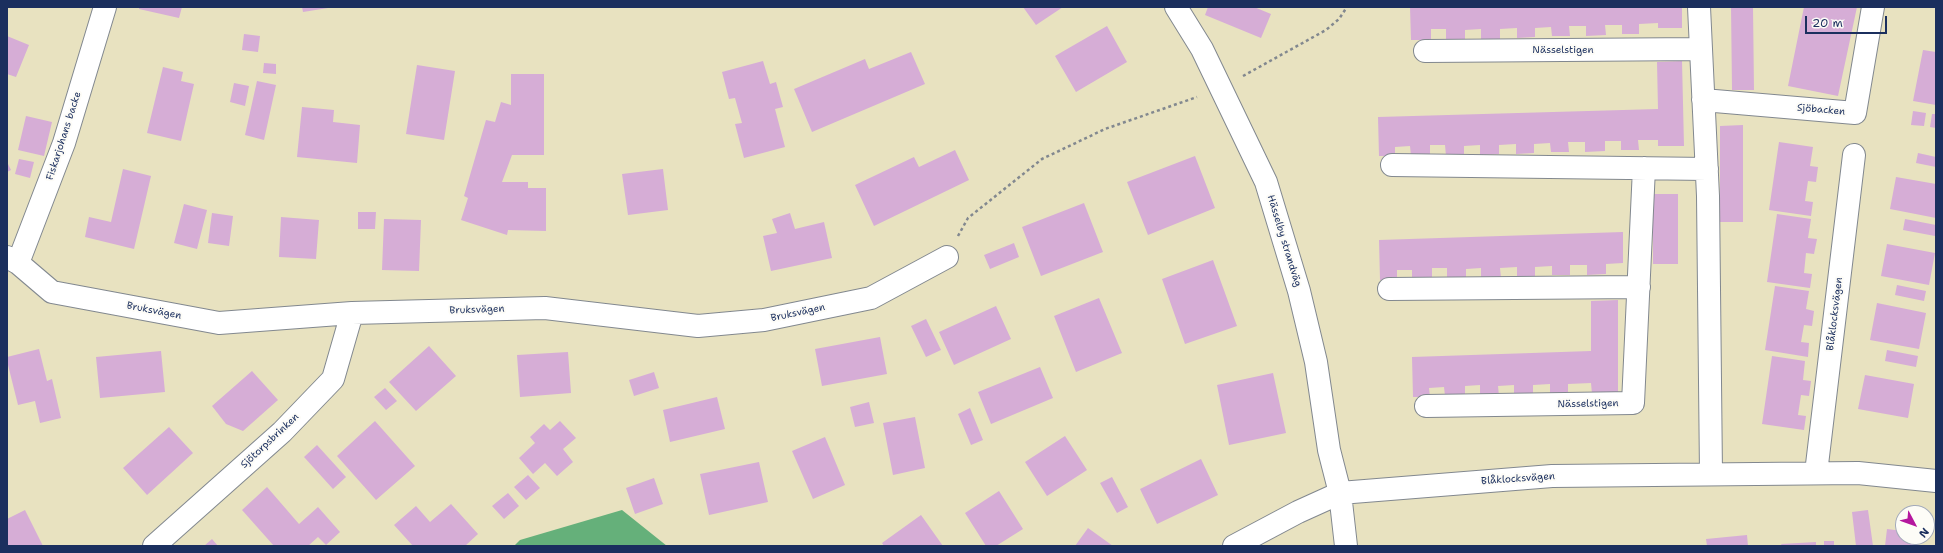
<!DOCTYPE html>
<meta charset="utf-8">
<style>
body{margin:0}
#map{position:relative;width:1943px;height:553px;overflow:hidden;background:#e8e2c0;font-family:"Shantell Sans",sans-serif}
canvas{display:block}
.frame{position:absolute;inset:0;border:8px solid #1b2f5e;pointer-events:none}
.north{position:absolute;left:1895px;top:505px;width:40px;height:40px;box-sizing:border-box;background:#fdfcf7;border:1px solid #a3aaba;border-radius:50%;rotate:131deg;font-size:11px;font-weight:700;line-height:16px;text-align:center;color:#1b2f5e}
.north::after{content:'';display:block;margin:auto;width:14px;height:18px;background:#b5179e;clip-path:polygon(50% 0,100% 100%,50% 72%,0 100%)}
.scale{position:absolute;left:1805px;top:16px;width:82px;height:18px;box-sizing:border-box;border:2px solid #1b2f5e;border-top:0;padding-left:5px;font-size:12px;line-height:14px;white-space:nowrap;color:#1b2f5e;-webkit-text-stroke:3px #fdfcf7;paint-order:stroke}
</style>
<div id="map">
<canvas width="1943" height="553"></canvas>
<div class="frame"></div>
<div class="north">N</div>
<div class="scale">20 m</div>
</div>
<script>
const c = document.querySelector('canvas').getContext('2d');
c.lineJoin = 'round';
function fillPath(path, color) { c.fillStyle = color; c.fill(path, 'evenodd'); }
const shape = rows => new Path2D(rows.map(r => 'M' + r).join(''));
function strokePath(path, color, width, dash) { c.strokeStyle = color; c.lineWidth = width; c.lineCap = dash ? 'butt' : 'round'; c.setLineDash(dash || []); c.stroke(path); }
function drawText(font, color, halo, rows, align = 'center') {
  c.font = font + ' "Shantell Sans",sans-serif'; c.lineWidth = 4; c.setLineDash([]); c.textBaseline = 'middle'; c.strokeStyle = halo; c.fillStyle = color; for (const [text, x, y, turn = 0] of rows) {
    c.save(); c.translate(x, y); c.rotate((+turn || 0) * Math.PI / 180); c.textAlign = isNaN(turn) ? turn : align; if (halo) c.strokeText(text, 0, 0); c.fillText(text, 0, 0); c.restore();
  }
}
fillPath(shape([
 [622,510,667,546,514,546,520,540]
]), '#65b07a');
fillPath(shape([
 [139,7,182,7,179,18,139,9],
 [302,7,328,7,328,8,303,12],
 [1023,7,1063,7,1036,25],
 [1208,7,1254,7,1271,14,1261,38,1205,15],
 [1410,7,1682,7,1682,28,1658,28,1658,23,1639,24,1639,34,1622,34,1622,25,1605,25,1606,35,1586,36,1586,26,1569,26,1570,36,1552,36,1551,27,1535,28,1535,37,1517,38,1517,28,1500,29,1500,39,1481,39,1481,29,1465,30,1465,40,1446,40,1446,29,1431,29,1431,40,1411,40],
 [1731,7,1753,7,1754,90,1732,90],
 [1804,7,1857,7,1838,96,1788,86],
 [1107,26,1127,62,1076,92,1055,56],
 [244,34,260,36,258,52,242,50],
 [7,36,29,45,16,77,7,74],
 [1923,50,1936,52,1936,105,1913,101],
 [911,52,925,84,812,132,794,89,865,59,869,69],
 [763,61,770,84,776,82,783,107,775,109,785,147,744,158,735,124,742,123,735,98,729,99,722,72],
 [1682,61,1684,146,1658,146,1658,140,1638,140,1639,150,1621,150,1621,141,1605,141,1605,151,1585,152,1585,142,1568,142,1569,152,1551,152,1550,143,1534,144,1534,153,1516,154,1516,144,1499,145,1499,154,1480,155,1480,145,1464,146,1464,156,1446,156,1445,145,1430,145,1430,155,1411,156,1410,146,1395,147,1395,156,1379,156,1378,117,1658,109,1657,62],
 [264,63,276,64,276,74,263,73],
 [417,65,455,71,444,140,406,134],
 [163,67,183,72,181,81,194,84,181,141,147,133],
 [511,74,544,74,544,155,512,155,502,182,528,182,528,188,546,188,546,231,508,230,507,235,461,220,468,198,464,196,486,120,495,122,501,102,511,105],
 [257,81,276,85,264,140,245,135],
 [234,83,249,86,245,106,230,102],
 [302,107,334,110,333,122,360,125,357,163,297,157],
 [1913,111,1926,113,1924,126,1911,125],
 [1932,114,1936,114,1936,128,1930,127],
 [26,116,52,122,44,156,18,150],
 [1743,125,1743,222,1720,222,1720,126],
 [1779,142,1813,147,1810,166,1818,167,1816,182,1808,181,1805,201,1813,202,1811,216,1769,210],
 [955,150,969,180,874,226,855,185,914,157,919,167],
 [1918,153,1936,157,1936,167,1916,163],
 [1195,156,1215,208,1148,235,1127,182],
 [19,159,34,162,30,178,15,174],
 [7,162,11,170,7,172],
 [123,169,151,176,134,249,85,237,89,217,111,222],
 [663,169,668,210,628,215,622,174],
 [1896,177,1936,184,1936,218,1890,209],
 [1653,194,1678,194,1678,264,1653,264],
 [1084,203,1103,252,1041,276,1022,227],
 [184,204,207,210,197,249,174,243],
 [358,212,376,212,375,229,358,229],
 [212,213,233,216,229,246,208,243],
 [790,213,795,229,824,222,832,258,771,271,763,236,777,233,772,219],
 [1777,214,1811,219,1808,238,1817,239,1814,254,1806,253,1804,273,1812,274,1810,288,1767,282],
 [281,217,319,220,316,259,279,257],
 [384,219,421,220,419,271,382,270],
 [1905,219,1936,225,1935,236,1903,230],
 [1623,232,1623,263,1606,264,1606,274,1587,275,1587,265,1570,265,1570,275,1552,275,1552,266,1535,267,1535,276,1517,277,1517,267,1500,268,1501,278,1481,278,1481,268,1466,269,1466,279,1447,279,1447,268,1432,268,1432,278,1412,279,1412,270,1397,270,1397,279,1380,280,1379,240],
 [1014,243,1019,257,990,269,984,255],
 [1887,244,1935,253,1929,285,1881,276],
 [1213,260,1237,326,1185,344,1162,279],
 [1897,285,1926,291,1924,301,1895,295],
 [1775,286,1809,291,1806,309,1814,311,1812,326,1804,325,1801,342,1809,343,1808,357,1765,350],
 [1099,298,1122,353,1076,372,1054,316],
 [1618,300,1618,393,1592,394,1591,383,1568,384,1568,394,1550,394,1550,384,1533,385,1533,395,1514,396,1514,385,1498,386,1499,396,1480,396,1480,385,1465,386,1465,395,1445,396,1444,387,1429,388,1430,397,1413,397,1412,357,1591,351,1591,301],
 [1877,303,1926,313,1919,349,1870,340],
 [996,306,1011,339,954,365,939,332],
 [926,319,941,350,926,357,911,326],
 [880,337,887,374,822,386,815,349],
 [429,346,456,376,416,411,389,382],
 [39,349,47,381,52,379,61,418,40,423,35,401,18,405,7,361,7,357],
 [1887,350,1918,356,1916,367,1885,361],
 [161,351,165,392,100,398,96,357],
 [568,352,571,393,520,397,517,355],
 [1772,356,1805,361,1803,380,1811,381,1809,396,1801,395,1798,415,1806,416,1804,430,1762,424],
 [1040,367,1053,398,991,424,978,392],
 [252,371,278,400,243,431,226,424,212,406],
 [654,372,659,388,634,396,629,380],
 [1273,373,1286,433,1229,445,1217,385],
 [1865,375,1914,384,1908,418,1858,409],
 [385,388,397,401,386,410,374,397],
 [717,397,725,429,670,442,663,410],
 [869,402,874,423,855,427,850,407],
 [970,408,983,440,971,445,958,414],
 [915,417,925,468,893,475,883,423],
 [375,421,415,466,376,500,337,456],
 [560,421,576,438,563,449,573,462,557,476,545,463,533,474,519,458,535,443,530,437,544,424,550,430],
 [169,427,193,453,147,495,123,468],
 [1065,436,1087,470,1047,496,1025,462],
 [825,437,845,485,813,499,792,451],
 [317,445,346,477,333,489,304,457],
 [1201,459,1218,495,1157,524,1140,489],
 [759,462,768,502,709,515,700,474],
 [528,475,540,488,526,500,514,487],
 [1112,477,1128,507,1117,513,1100,483],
 [654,478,663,504,635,514,626,488],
 [267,487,299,524,318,507,340,532,326,545,318,537,308,546,274,546,242,510],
 [999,491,1023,529,996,546,986,546,965,513],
 [508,493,519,506,504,519,492,506],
 [451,504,478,534,465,546,413,546,394,525,416,506,430,522],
 [25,510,43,546,7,546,7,519],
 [1868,510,1873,546,1856,546,1852,512],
 [921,515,943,546,884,546,882,543],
 [1088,528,1113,546,1075,546],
 [1887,529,1903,531,1903,537,1920,537,1918,546,1885,546],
 [1747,535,1748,546,1707,546,1706,539],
 [212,539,218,546,204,546],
 [1824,541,1834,541,1834,546,1824,546],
 [1816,542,1816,546,1782,546,1781,544]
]), '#d6add6');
const minor = shape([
 [1176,7,1202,49,1266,182,1299,291,1316,362,1329,450,1340,493,1346,546],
 [1699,7,1708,196,1711,474],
 [1425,51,1701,49],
 [1703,100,1855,113,1873,7],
 [1392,165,1707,169],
 [7,257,18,263,52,292,219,323,352,313,545,308,698,326,764,320,871,298,947,257],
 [18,263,64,143,105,7],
 [1389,289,1639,287],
 [1426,406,1633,403,1644,168],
 [1816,473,1854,155],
 [154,546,282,432,333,379,352,313],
 [1234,546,1298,512,1340,493,1552,476,1858,473,1936,481]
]);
strokePath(minor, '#82888f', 24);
strokePath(shape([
 [1243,76,1326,30,1339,19,1347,7],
 [958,236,968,218,1042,159,1105,129,1197,97]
]), '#82888f', 2.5, [3, 3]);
strokePath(minor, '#fff', 22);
drawText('10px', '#1b2f5e', '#fdfcf7', [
 ["Nässelstigen",1563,50],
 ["Sjöbacken",1821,110,5],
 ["Fiskarjohans backe",64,136,-72],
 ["Hässelby strandväg",1284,241,73],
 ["Bruksvägen",477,310,-2],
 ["Bruksvägen",154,311,11],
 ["Bruksvägen",798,313,-12],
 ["Blåklocksvägen",1835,314,-83],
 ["Nässelstigen",1588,404,-1],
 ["Sjötorpsbrinken",270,441,-43],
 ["Blåklocksvägen",1518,479,-4]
]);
</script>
